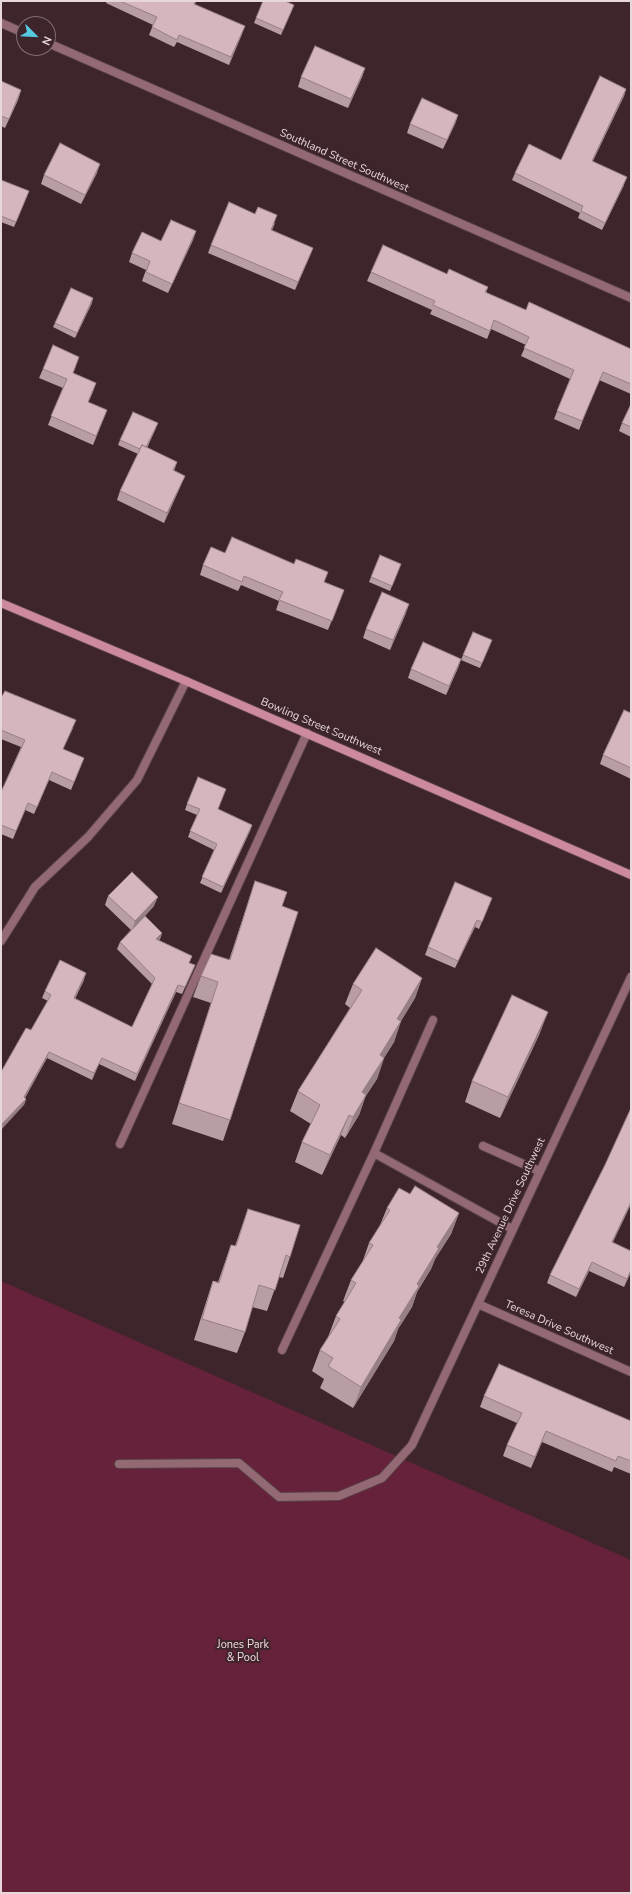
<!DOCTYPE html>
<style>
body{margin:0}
#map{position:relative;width:632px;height:1894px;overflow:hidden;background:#3d252b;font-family:"Nunito Sans",sans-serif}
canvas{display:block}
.frame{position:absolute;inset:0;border:2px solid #e7d7db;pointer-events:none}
.north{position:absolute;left:16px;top:16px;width:40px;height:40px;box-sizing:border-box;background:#3d252b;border:1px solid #816c71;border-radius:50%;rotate:114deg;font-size:11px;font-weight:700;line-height:16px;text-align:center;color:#e7d7db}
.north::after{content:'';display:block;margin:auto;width:14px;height:18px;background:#55cadf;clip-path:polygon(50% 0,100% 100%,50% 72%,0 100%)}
</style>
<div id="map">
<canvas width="632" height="1894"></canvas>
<div class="frame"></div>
<div class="north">N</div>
</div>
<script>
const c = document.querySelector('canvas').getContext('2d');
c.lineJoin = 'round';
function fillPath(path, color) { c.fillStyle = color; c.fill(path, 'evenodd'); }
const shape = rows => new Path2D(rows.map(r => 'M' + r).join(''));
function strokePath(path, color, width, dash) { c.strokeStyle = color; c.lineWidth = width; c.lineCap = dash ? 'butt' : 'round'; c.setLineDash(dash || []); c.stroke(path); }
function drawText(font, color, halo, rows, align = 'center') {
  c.font = font + ' "Nunito Sans",sans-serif'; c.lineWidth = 4; c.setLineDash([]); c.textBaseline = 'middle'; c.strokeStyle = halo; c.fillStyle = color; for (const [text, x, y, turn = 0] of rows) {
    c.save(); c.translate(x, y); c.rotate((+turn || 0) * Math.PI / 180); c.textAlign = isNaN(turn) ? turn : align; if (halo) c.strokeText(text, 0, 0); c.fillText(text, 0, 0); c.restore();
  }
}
fillPath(shape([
 [1,1281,631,1560,631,1893,1,1893]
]), '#65223a');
const service = shape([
 [120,1144,307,733],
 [483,1146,539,1171],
 [374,1153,512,1229],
 [282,1350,374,1153,433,1020],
 [119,1464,239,1463,279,1497,339,1496,382,1478,412,1445]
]);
const minor = shape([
 [1,23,24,33],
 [48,43,631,298],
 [1,941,35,887,88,837,137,780,186,681],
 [478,1304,631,1372],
 [412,1445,631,977]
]);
const secondary = shape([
 [1,603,186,681,631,875]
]);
strokePath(service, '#584147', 10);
strokePath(minor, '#584147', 10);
strokePath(secondary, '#584147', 10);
strokePath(service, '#936974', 8);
strokePath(minor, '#936974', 8);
strokePath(secondary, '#cc8a9c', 8);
fillPath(shape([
 [107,1,196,1,195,4,242,34,229,65,177,42,174,47,149,35,153,25,106,3],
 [292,10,281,35,254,23,256,18],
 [365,68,362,77,348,108,298,87,301,77],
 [1,81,21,90,18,100,5,128,1,126],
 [626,89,624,96,593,161,624,185,602,230,578,218,580,213,512,180,515,173,561,160],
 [458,115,455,124,443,149,407,133,410,124],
 [97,173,81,204,41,184,44,175],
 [1,180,29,191,14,227,1,222],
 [275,223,272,230,313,248,295,290,208,253,211,245],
 [196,231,193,240,168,293,142,281,146,270,129,262,132,253,161,241],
 [371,272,447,274,488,287,486,293,526,310,631,349,631,394,599,380,579,430,554,419,570,379,521,356,526,345,491,329,487,339,430,314,432,310,367,281],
 [92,303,75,338,53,327,55,323],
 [43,369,73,373,96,383,88,403,107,410,93,445,48,425,63,388,39,378],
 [631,404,631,437,619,431,622,423],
 [156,428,147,448,177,462,174,471,181,485,164,523,117,500,120,491,138,454,118,445,120,440],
 [225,553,324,582,344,590,328,630,276,610,279,601,241,585,238,591,200,575,203,565],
 [401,564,390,591,369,582,371,577],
 [406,613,390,650,363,638,366,629],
 [490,645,480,668,461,660,463,655],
 [461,659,458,668,446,695,408,678,411,669],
 [1,695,73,728,63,749,84,758,71,790,49,780,34,814,25,810,13,839,1,834,1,792,21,747,1,739],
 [631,713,631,779,600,764,603,755],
 [187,804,218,809,252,825,250,831,221,893,200,883,214,850,188,837,197,815,185,810],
 [255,881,282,906,230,1120,223,1141,172,1124,211,1003,193,997,201,976,229,960,248,903],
 [108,896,154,906,134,928,162,933,160,939,158,941,192,956,189,963,195,965,192,972,182,994,176,992,135,1081,99,1064,92,1080,47,1058,25,1098,26,1099,24,1105,31,1030,48,1001,42,998,45,991,84,980,75,999,132,1027,152,984,117,949,120,942,131,930,105,905],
 [492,898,479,929,475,927,455,968,425,955,428,947],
 [422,978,415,998,401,1021,394,1042,384,1058,377,1079,366,1095,359,1115,345,1138,341,1135,322,1175,295,1162,302,1142,311,1124,290,1111,298,1091,350,1008,345,1004,353,984],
 [540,1033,500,1118,465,1102,472,1081],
 [631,1108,631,1204,613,1242,631,1272,624,1287,589,1271,576,1297,547,1283,550,1275,605,1165],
 [410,1194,459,1213,451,1234,435,1259,431,1269,417,1292,412,1307,398,1329,394,1341,353,1408,320,1388,324,1379,312,1371,320,1350,328,1337,336,1316,345,1302,343,1301,351,1280,362,1263,369,1243,380,1225,387,1208],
 [248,1209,290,1257,283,1278,279,1277,267,1311,252,1307,245,1332,237,1353,194,1340,206,1302,213,1281,218,1282,231,1245,235,1246],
 [484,1396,631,1421,631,1474,614,1467,612,1472,542,1442,531,1468,503,1456,507,1445,517,1423,480,1407]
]), '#b89da3');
fillPath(shape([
 [245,26,242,34,229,65,231,57],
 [365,68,362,77,348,108,351,99],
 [626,89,624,96,589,168,592,161],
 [21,90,18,100,5,128,9,119],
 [458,115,455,124,443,149,447,140],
 [100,164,97,173,81,204,85,195],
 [627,177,624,185,602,230,605,223],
 [196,231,193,240,168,293,172,284],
 [313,248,310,256,295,290,298,282],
 [93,298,92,303,75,338,77,333],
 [96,383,93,392,84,412,88,402],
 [107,410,93,445,96,436],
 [185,476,181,485,164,523,167,513],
 [409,604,406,613,390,650,393,640],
 [461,659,458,668,446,695,449,686],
 [252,825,250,831,221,893,223,887],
 [158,897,154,906,132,930,135,921],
 [477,920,475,927,455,968,458,961],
 [162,933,160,939,153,946,156,939],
 [86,973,84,980,71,1005,74,998],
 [422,978,415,998,390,1039,397,1019],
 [178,985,176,992,135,1081,137,1074],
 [548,1012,540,1033,500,1118,508,1097],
 [401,1021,394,1042,372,1076,380,1055],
 [49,1052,47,1058,22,1103,26,1099,24,1105,1,1130,1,1125,24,1097],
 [102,1058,99,1064,92,1080,94,1073],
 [384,1058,377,1079,355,1113,362,1092],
 [366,1095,359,1115,345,1138,353,1117],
 [349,1115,341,1135,322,1175,330,1155],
 [631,1202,631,1204,609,1250,612,1242],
 [459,1213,451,1234,435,1259,431,1269,417,1292,412,1307,398,1329,394,1341,353,1408,361,1387,437,1247],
 [592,1262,589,1271,576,1297,579,1289],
 [631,1270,631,1272,624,1287,627,1279],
 [546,1431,542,1442,531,1468,535,1457]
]), '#967f85');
const building = shape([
 [120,1,196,1,194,4,245,26,231,57,179,35,177,40,152,27,157,17,120,1],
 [263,1,285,1,294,5,283,30,256,18,263,1],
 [315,46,365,68,351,99,301,77,315,46],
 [600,76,626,89,592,161,627,177,605,223,581,211,583,206,515,173,529,144,561,160,600,76],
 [1,81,21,90,9,119,1,116,1,81],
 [422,98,458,115,447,140,410,124,422,98],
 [60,143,100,164,85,195,44,175,60,143],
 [1,180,29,191,16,222,1,216,1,180],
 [229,202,255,214,258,207,277,215,271,230,313,248,298,282,211,245,229,202],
 [171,220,196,231,172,284,146,272,150,261,132,253,142,232,161,241,171,220],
 [383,245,447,274,449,269,488,287,485,292,526,310,529,302,631,349,631,384,603,372,582,421,557,411,574,370,524,348,529,337,494,320,490,331,433,305,435,301,371,272,383,245],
 [71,288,93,298,77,333,55,323,71,288],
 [53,345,79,357,73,373,96,383,88,402,107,410,96,436,51,416,67,379,43,369,53,345],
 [631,404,631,427,622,423,631,404],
 [133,412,158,423,146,447,142,445,140,449,120,440,133,412],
 [142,445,177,462,173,470,185,476,167,513,120,491,142,445],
 [232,537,294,564,296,559,328,572,324,582,344,590,332,621,279,600,283,592,244,576,242,582,203,565,211,547,225,553,232,537],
 [380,555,401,564,392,586,371,577,380,555],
 [382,592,409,604,393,640,366,629,382,592],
 [473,632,492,640,482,663,463,655,473,632],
 [423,642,461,659,449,686,411,669,423,642],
 [5,691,76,720,63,749,84,758,74,782,52,772,37,807,28,803,16,831,1,825,1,792,25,740,1,730,1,695,2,696,5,691],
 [624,710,631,713,631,768,603,755,624,710],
 [198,777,226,789,218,809,252,825,223,887,202,877,217,844,190,831,200,809,187,804,198,777],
 [132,872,158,897,135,921,108,896,132,872],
 [255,881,287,892,282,906,298,912,230,1120,179,1103,218,982,201,976,211,954,230,960,255,881],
 [455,882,492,898,482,922,477,920,458,961,428,947,455,882],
 [145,916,162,933,156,939,192,956,189,963,195,965,185,987,178,985,137,1074,102,1058,94,1073,49,1052,24,1097,26,1099,1,1125,1,1072,26,1028,31,1030,51,995,45,991,60,960,86,973,74,998,132,1027,155,978,120,942,145,916],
 [376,948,422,978,397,1019,401,1021,380,1055,384,1058,362,1092,366,1095,353,1117,349,1115,330,1155,302,1142,320,1105,298,1091,362,990,353,984,376,948],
 [512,995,548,1012,508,1097,472,1081,512,995],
 [631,1108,631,1202,612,1242,631,1251,631,1270,627,1279,592,1262,579,1289,550,1275,605,1165,631,1108],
 [415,1186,459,1213,437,1247,439,1248,417,1284,419,1286,399,1318,401,1320,361,1387,328,1366,333,1358,320,1350,340,1319,336,1316,356,1283,351,1280,373,1245,369,1243,390,1210,387,1208,399,1188,410,1194,415,1186],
 [248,1209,300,1225,290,1257,286,1255,275,1290,259,1285,245,1332,202,1319,213,1281,219,1283,231,1245,236,1246,248,1209],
 [499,1364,631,1421,631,1461,618,1456,616,1461,546,1431,535,1457,507,1445,522,1413,484,1396,499,1364]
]);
fillPath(building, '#d6b6be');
strokePath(building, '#967f85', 1);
drawText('11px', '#e7d7db', '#3d252b', [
 ["Southland Street Southwest",344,161,24],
 ["Bowling Street Southwest",321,727,23],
 ["29th Avenue Drive Southwest",511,1206,-65],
 ["Teresa Drive Southwest",559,1328,24]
]);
drawText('11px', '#f6dbe1', '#3d252b', [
 ["Jones Park",243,1645],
 ["& Pool",243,1658]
]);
</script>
